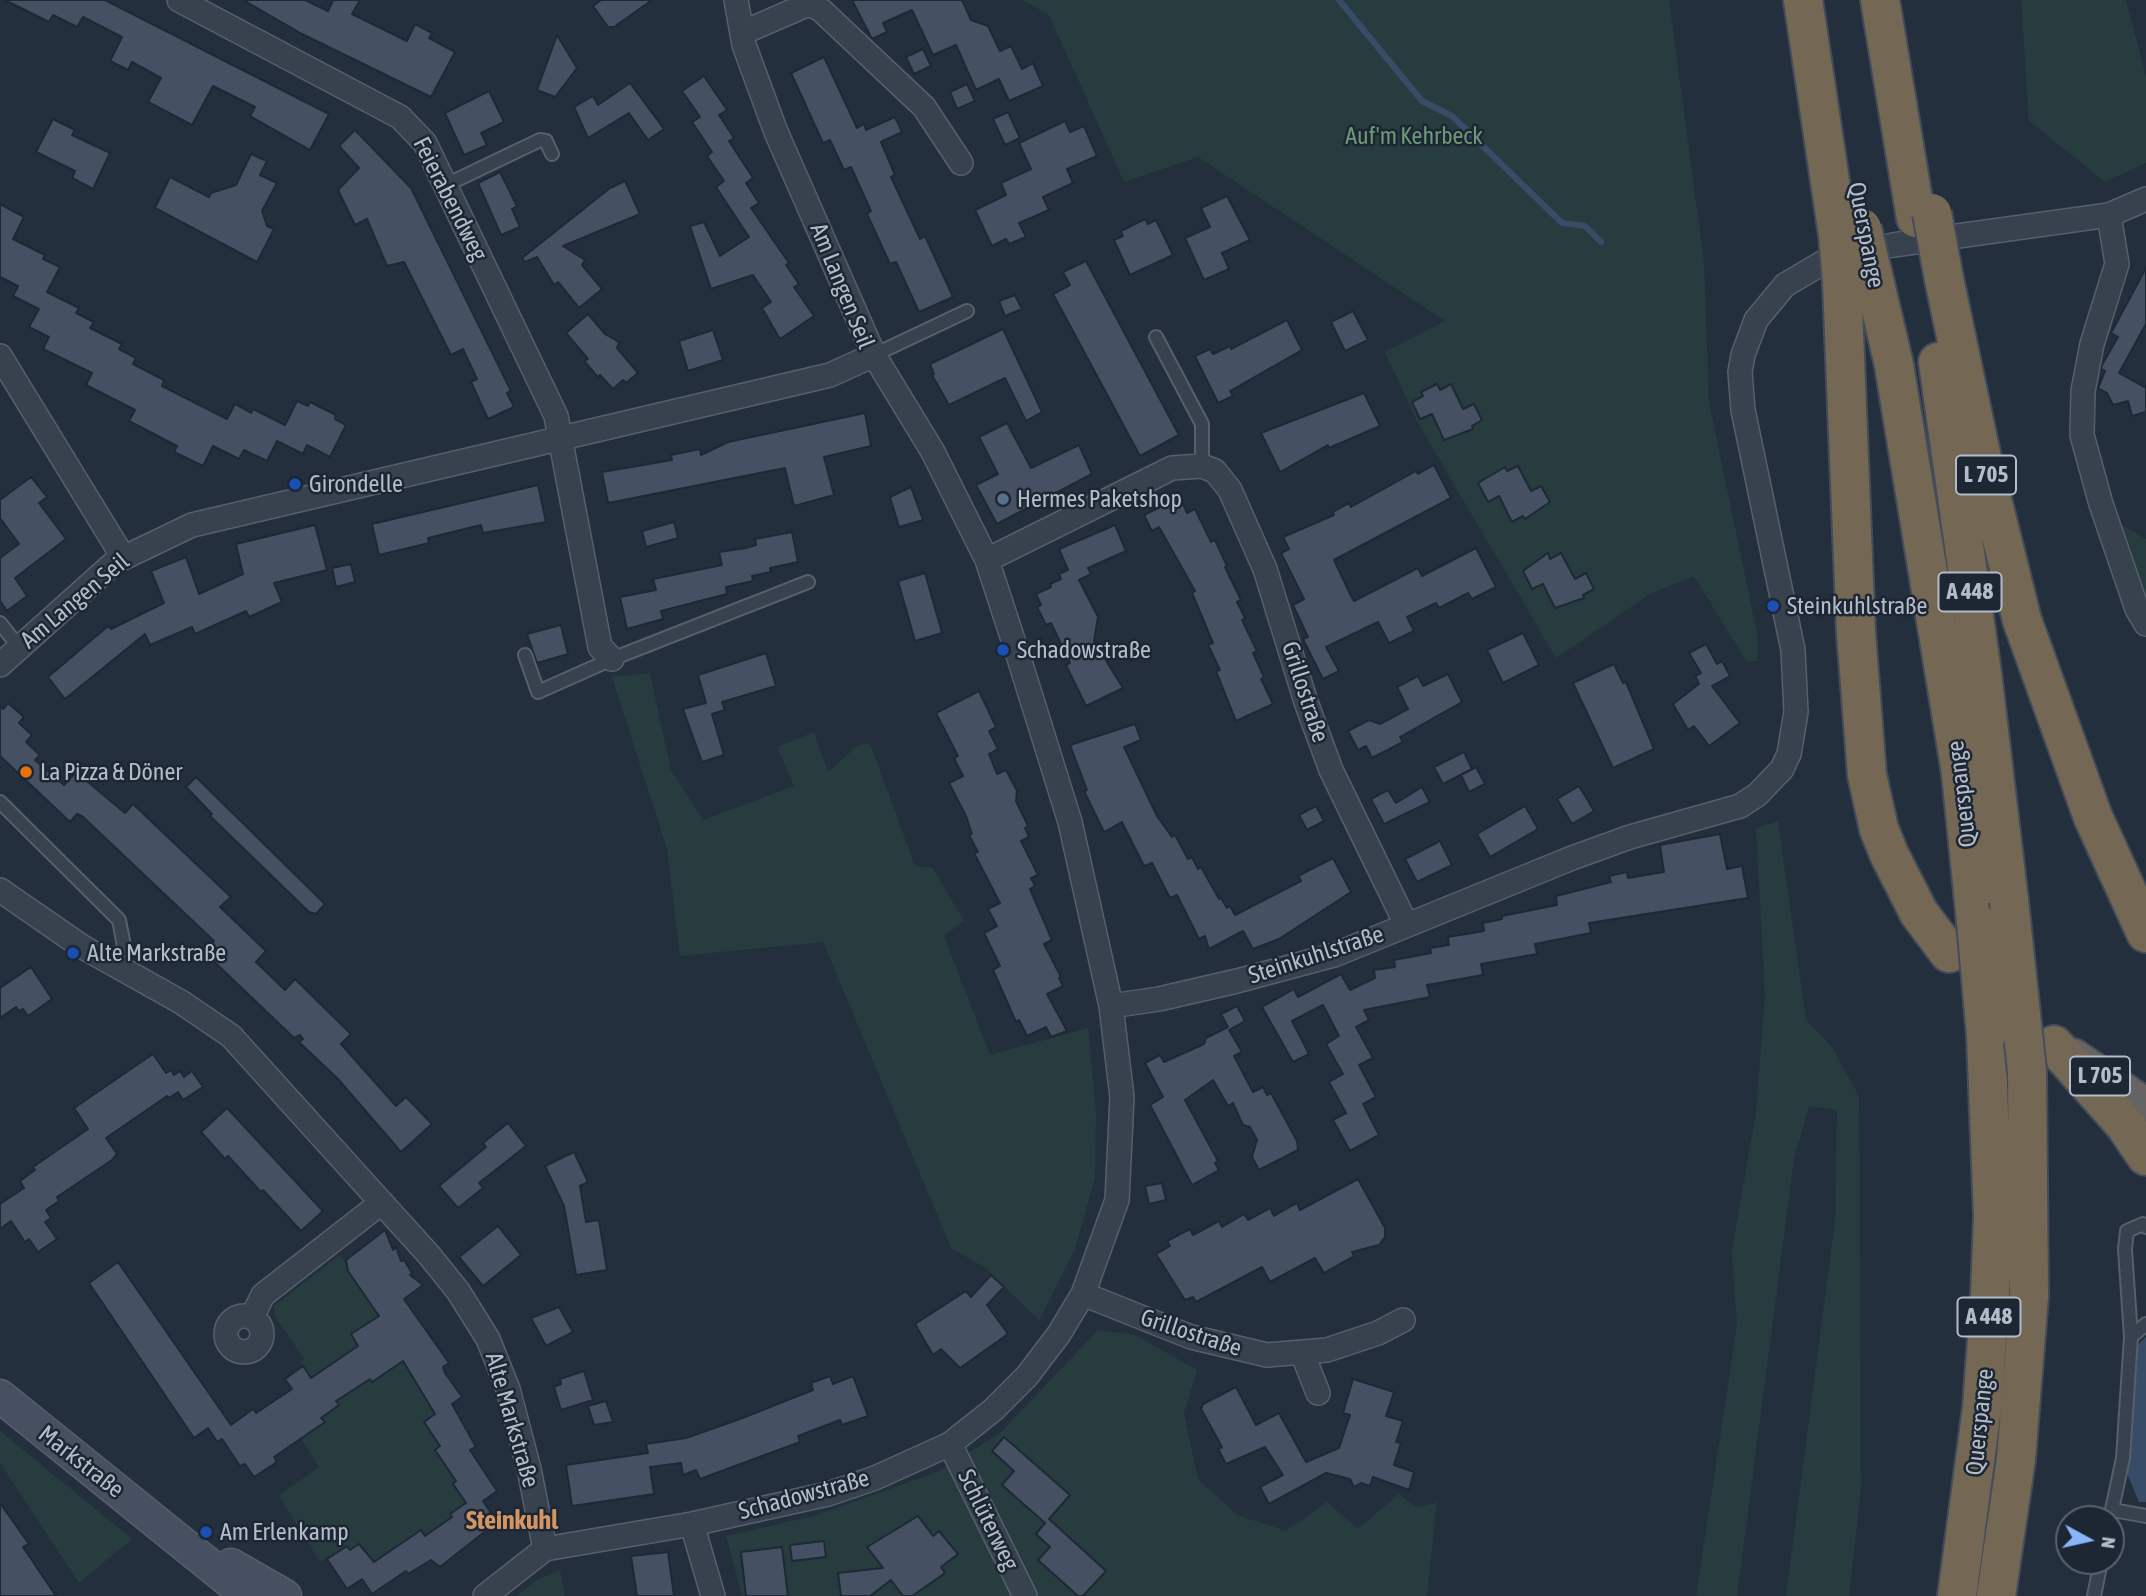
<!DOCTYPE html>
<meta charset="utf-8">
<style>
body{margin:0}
#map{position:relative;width:2146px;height:1596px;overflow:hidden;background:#242f3e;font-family:"Asap Condensed",sans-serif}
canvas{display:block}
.north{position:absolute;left:2055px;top:1505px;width:70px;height:70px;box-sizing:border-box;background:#1d2633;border:2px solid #59626f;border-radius:50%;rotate:98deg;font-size:19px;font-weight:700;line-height:28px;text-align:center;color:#b4bcc9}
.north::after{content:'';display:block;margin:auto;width:24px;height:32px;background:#8ab4f8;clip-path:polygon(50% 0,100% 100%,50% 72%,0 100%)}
</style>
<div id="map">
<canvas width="2146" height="1596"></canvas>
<div class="north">N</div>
</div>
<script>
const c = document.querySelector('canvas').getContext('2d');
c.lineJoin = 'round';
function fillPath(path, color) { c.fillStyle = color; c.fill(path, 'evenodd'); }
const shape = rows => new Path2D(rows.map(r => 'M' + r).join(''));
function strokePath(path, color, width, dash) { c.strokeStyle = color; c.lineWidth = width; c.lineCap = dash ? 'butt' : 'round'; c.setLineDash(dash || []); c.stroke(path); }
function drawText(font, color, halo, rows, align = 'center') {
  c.font = font + ' "Asap Condensed",sans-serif'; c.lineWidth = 5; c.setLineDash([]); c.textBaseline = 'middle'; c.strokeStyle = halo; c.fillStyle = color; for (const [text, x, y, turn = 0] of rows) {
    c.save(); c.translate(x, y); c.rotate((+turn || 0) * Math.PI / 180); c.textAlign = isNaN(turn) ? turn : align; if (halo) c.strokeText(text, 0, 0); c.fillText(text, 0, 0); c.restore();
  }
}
fillPath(shape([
 [1023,0,1669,0,1704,263,1709,402,1757,633,1758,661,1746,661,1694,576,1650,594,1556,658,1419,425,1385,352,1445,321,1198,157,1124,182,1049,15],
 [2021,0,2126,0,2146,77,2146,163,2105,182,2029,121],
 [2117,522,2146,539,2146,603],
 [650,673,671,770,703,820,794,786,777,747,814,732,828,772,857,746,870,743,915,866,933,868,964,921,944,936,990,1055,1088,1028,1096,1111,1095,1177,1075,1249,1039,1320,984,1267,951,1248,823,942,680,956,667,849,612,677],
 [1778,821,1806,1020,1832,1047,1859,1096,1861,1489,1849,1596,1786,1596,1835,1221,1837,1110,1809,1106,1794,1159,1737,1596,1696,1596,1737,1325,1732,1250,1756,1112,1765,996,1756,828],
 [340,1255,396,1337,368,1323,351,1334,359,1347,312,1379,301,1362,304,1359,275,1316,274,1306],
 [1098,1330,1135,1335,1197,1370,1184,1414,1198,1479,1237,1515,1286,1531,1327,1502,1358,1529,1399,1494,1416,1507,1433,1504,1437,1499,1427,1596,742,1596,726,1536,814,1516,937,1472,999,1434],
 [403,1361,435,1414,424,1422,440,1446,435,1450,456,1481,453,1484,466,1503,452,1517,425,1536,421,1530,374,1562,359,1544,350,1550,346,1546,320,1562,279,1496,319,1467,299,1435,314,1422,318,1428,325,1423,320,1415,339,1406,335,1400,369,1377,372,1382,379,1377,378,1374],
 [0,1431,132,1539,79,1583,0,1463],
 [560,1570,565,1596,517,1596,535,1581]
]), '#263c3f');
fillPath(shape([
 [2146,1337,2146,1502,2139,1502,2126,1471,2133,1350]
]), '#394c67');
strokePath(shape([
 [1339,0,1422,101,1452,116,1562,223,1585,226,1601,242]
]), '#394c67', 6);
const building = shape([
 [5,0,105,0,329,114,310,150,250,116,255,107,213,86,192,125,148,102,161,78,132,62,128,70,110,61,122,37,83,17,77,27,53,15,49,22,5,0],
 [243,0,305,0,328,11,333,0,360,0,352,14,407,41,415,24,432,33,429,38,455,52,431,97,302,34,243,0],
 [601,0,652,0,614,27,608,27,593,6,601,0],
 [852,0,962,0,971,20,988,26,1000,51,1011,46,1022,69,1033,63,1043,86,1009,101,999,79,976,90,956,45,933,55,912,10,883,23,887,32,872,39,852,0],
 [557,35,577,68,555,97,537,90,557,35],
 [923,49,931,66,914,74,906,57,923,49],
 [824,57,857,128,864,124,866,130,895,117,902,132,881,142,895,175,891,177,920,239,925,236,953,297,919,312,896,262,890,264,867,214,871,211,851,167,844,170,830,140,823,143,791,73,824,57],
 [704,76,727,110,719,115,734,138,729,141,753,178,746,183,759,203,751,208,789,263,786,265,799,284,794,287,814,316,780,339,762,308,771,302,753,275,711,289,690,226,704,222,720,256,749,237,716,187,724,181,707,156,712,152,692,122,700,117,682,91,704,76],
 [630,83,664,129,648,140,629,113,588,138,574,107,593,96,598,105,630,83],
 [967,84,975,101,957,109,950,92,967,84],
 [489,91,504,122,481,133,487,145,464,155,445,113,489,91],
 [1008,112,1020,138,1005,145,993,119,1008,112],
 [53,119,75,130,72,135,110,153,93,189,72,178,75,171,36,152,53,119],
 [1065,121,1070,132,1084,126,1097,156,1067,169,1073,183,1043,197,1049,210,1019,223,1026,237,1009,244,1006,239,992,246,975,210,1006,195,1001,183,1031,169,1019,143,1065,121],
 [355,130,411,188,511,391,507,393,514,407,488,419,471,382,477,379,463,349,451,355,404,262,387,266,367,219,355,225,338,190,359,168,339,146,355,130],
 [251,154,267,161,260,175,277,183,262,211,267,226,274,229,257,262,155,208,170,177,209,197,211,193,236,185,251,154],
 [500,172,517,206,512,209,520,227,501,235,478,183,500,172],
 [625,181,640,214,563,246,585,260,582,265,602,289,579,308,558,282,554,285,537,257,525,262,522,258,610,188,625,181],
 [1227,196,1250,240,1222,253,1229,269,1204,280,1185,238,1210,227,1201,208,1227,196],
 [0,204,24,217,13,239,45,255,43,259,60,267,47,292,79,308,76,313,94,322,90,328,122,344,119,349,136,358,133,364,164,380,162,386,227,419,235,404,251,413,253,409,285,425,297,401,308,406,310,402,336,415,335,419,346,425,330,457,307,445,303,454,277,441,267,461,244,450,239,459,213,446,203,466,174,452,177,446,129,421,135,410,86,385,92,373,43,349,49,337,29,327,39,309,13,296,18,286,0,277,0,204],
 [1145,219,1148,224,1156,220,1173,255,1130,275,1114,240,1123,236,1121,231,1145,219],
 [1086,261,1179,435,1140,456,1053,294,1070,285,1063,272,1086,261],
 [2146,268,2146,324,2119,373,2146,388,2146,412,2132,416,2128,401,2113,405,2107,393,2098,388,2105,371,2101,369,2102,365,2118,337,2111,333,2146,268],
 [1015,295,1022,309,1005,316,999,301,1015,295],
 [1353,311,1368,340,1345,351,1331,322,1353,311],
 [588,314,605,334,619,342,617,348,638,373,626,383,623,380,613,389,600,375,598,377,584,361,588,359,566,333,588,314],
 [1287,320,1302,350,1230,391,1233,396,1218,403,1195,356,1210,349,1213,354,1230,346,1231,349,1287,320],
 [1003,329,1042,412,1026,421,1005,378,949,405,932,375,934,374,930,364,1003,329],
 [713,330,723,360,688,371,679,341,713,330],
 [1437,384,1440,390,1451,384,1463,409,1474,404,1482,420,1472,426,1473,429,1444,440,1432,414,1420,419,1412,402,1423,396,1421,392,1437,384],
 [1364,393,1380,426,1329,448,1328,445,1280,472,1261,433,1364,393],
 [865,413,871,446,824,457,834,495,794,506,785,468,608,503,602,472,672,460,671,455,700,449,701,455,728,442,865,413],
 [1007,423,1031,468,1079,445,1092,474,997,524,976,485,998,474,979,437,1007,423],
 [1434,465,1451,498,1334,560,1351,596,1354,601,1418,568,1422,576,1476,548,1496,587,1472,599,1468,593,1439,608,1436,603,1407,617,1414,631,1389,643,1378,622,1326,647,1339,671,1323,679,1303,639,1308,637,1293,605,1304,599,1281,553,1289,549,1283,537,1334,515,1333,512,1349,503,1351,507,1416,471,1418,474,1434,465],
 [1518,466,1531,491,1541,486,1550,502,1525,519,1523,516,1512,522,1499,496,1488,502,1478,483,1505,467,1507,471,1518,466],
 [31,477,47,497,39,503,66,539,15,578,27,596,7,611,0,601,0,558,19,544,0,518,0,500,31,477],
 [538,485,546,522,483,533,481,525,428,538,429,543,379,555,372,524,538,485],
 [911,487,923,520,899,527,890,497,911,487],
 [1180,497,1187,513,1195,509,1211,542,1215,540,1227,566,1225,567,1241,600,1237,602,1245,618,1242,620,1257,651,1253,653,1264,677,1261,679,1273,704,1236,721,1216,671,1220,670,1208,645,1213,643,1192,593,1195,591,1159,527,1152,531,1144,515,1180,497],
 [674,522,678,538,646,547,642,531,674,522],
 [315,525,327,570,274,583,282,602,249,617,246,611,195,634,192,627,150,645,145,634,65,699,48,677,108,626,111,629,164,603,151,571,186,557,199,594,243,574,236,544,315,525],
 [1115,525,1126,551,1088,568,1091,574,1079,580,1098,617,1094,641,1123,688,1086,706,1066,665,1070,663,1051,623,1046,625,1037,607,1041,605,1036,594,1051,587,1050,584,1061,579,1059,574,1068,570,1059,549,1115,525],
 [792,532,798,562,770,568,771,572,752,576,753,581,726,587,727,594,661,611,663,619,627,629,620,597,656,590,653,579,722,565,719,552,746,548,756,545,755,539,792,532],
 [1548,553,1550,559,1561,553,1575,579,1586,573,1594,589,1583,595,1584,598,1555,608,1543,584,1532,589,1523,571,1548,553],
 [351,564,355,582,336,587,332,568,351,564],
 [925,573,942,633,915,641,898,581,925,573],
 [561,625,568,654,537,663,527,634,561,625],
 [1523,633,1539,665,1503,683,1487,650,1523,633],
 [1706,644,1717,664,1722,661,1730,676,1712,686,1740,723,1709,746,1694,726,1688,730,1673,704,1699,684,1695,676,1701,673,1689,653,1706,644],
 [766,653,776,686,722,702,725,710,712,714,724,755,702,762,683,709,706,703,698,675,766,653],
 [1614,664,1623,683,1626,682,1654,749,1613,768,1573,683,1614,664],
 [1448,674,1462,702,1400,737,1403,742,1372,758,1366,746,1358,750,1348,731,1369,720,1380,724,1408,709,1397,687,1418,676,1423,686,1448,674],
 [979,691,996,727,989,731,998,749,989,754,997,774,1006,770,1017,791,1016,801,1028,826,1025,828,1029,837,1021,841,1038,875,1031,878,1035,886,1030,889,1052,940,1044,944,1061,977,1059,978,1063,986,1047,994,1067,1031,1051,1037,1046,1027,1027,1036,1019,1020,1016,1022,993,970,1000,966,984,933,997,926,988,909,1000,903,974,853,978,852,969,835,972,834,966,816,949,783,963,776,954,758,958,756,936,713,979,691],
 [8,703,24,717,19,723,32,735,26,742,40,755,35,760,64,785,76,772,125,813,133,804,231,897,220,907,266,951,256,962,285,990,295,979,351,1034,341,1044,396,1106,406,1097,432,1124,401,1152,338,1079,299,1042,303,1039,300,1035,294,1038,204,952,214,941,82,816,77,814,70,822,0,756,0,706,3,709,8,703],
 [1135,724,1141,740,1124,747,1157,816,1172,837,1175,835,1188,859,1192,857,1198,869,1201,867,1219,899,1221,898,1227,908,1230,906,1235,915,1301,881,1298,876,1333,858,1351,892,1279,939,1253,949,1243,931,1209,949,1205,936,1199,939,1177,895,1170,898,1152,863,1144,866,1122,822,1104,832,1084,791,1087,790,1070,745,1135,724],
 [1464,752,1472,769,1443,784,1434,767,1464,752],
 [1476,767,1485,784,1469,792,1461,775,1476,767],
 [196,777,325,904,316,914,309,912,210,816,212,814,186,787,196,777],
 [1579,786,1594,811,1572,824,1557,799,1579,786],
 [1422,787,1430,802,1384,824,1371,799,1388,790,1396,803,1422,787],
 [1316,806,1324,821,1307,830,1299,815,1316,806],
 [1525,806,1538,829,1490,857,1477,834,1525,806],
 [1720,834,1727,869,1742,866,1748,898,1589,923,1591,933,1535,944,1537,954,1481,964,1483,975,1427,985,1430,997,1364,1010,1369,1020,1356,1027,1373,1058,1359,1065,1376,1097,1363,1104,1379,1135,1350,1151,1333,1120,1346,1113,1329,1082,1343,1074,1326,1044,1339,1036,1323,1005,1292,1021,1309,1054,1293,1062,1262,1007,1294,989,1298,997,1341,974,1350,990,1375,978,1374,970,1395,967,1394,960,1431,953,1430,948,1449,945,1448,937,1484,931,1483,923,1502,919,1502,916,1557,905,1556,896,1611,882,1609,876,1627,872,1628,878,1664,872,1660,845,1720,834],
 [1440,841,1452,865,1417,882,1405,859,1440,841],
 [31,967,52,999,28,1016,23,1009,19,1011,16,1007,0,1018,0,988,31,967],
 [1237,1006,1245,1021,1229,1030,1242,1052,1234,1056,1253,1092,1263,1087,1267,1095,1271,1093,1297,1141,1298,1150,1259,1170,1252,1157,1257,1140,1250,1127,1243,1125,1233,1103,1228,1106,1213,1080,1185,1100,1218,1161,1215,1163,1219,1170,1192,1185,1150,1105,1163,1097,1145,1063,1160,1055,1164,1062,1204,1044,1206,1038,1228,1027,1221,1014,1237,1006],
 [153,1054,166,1073,171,1070,174,1075,180,1071,184,1077,192,1071,203,1087,183,1100,178,1092,169,1098,167,1096,106,1138,117,1154,112,1160,57,1197,59,1201,46,1210,51,1218,45,1222,57,1239,38,1252,29,1239,25,1242,11,1221,0,1229,0,1204,24,1188,20,1181,35,1170,33,1167,88,1129,74,1108,153,1054],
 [227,1108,323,1211,301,1231,263,1190,261,1192,228,1156,225,1159,201,1132,227,1108],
 [508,1123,526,1146,479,1183,483,1188,458,1208,439,1186,486,1147,483,1143,508,1123],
 [574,1152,588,1182,580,1186,586,1222,599,1220,607,1270,576,1275,564,1206,545,1166,574,1152],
 [1358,1179,1385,1228,1385,1237,1379,1245,1352,1252,1354,1256,1324,1273,1315,1258,1270,1282,1262,1267,1196,1302,1193,1297,1185,1300,1156,1254,1170,1246,1167,1241,1190,1229,1193,1235,1219,1221,1222,1227,1244,1214,1248,1220,1270,1208,1274,1216,1297,1203,1300,1210,1358,1179],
 [1162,1183,1166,1200,1149,1204,1145,1186,1162,1183],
 [498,1226,521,1255,483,1286,459,1257,498,1226],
 [385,1230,393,1250,396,1247,401,1261,404,1260,412,1273,410,1275,423,1285,404,1299,449,1363,443,1367,445,1373,462,1397,452,1404,476,1447,470,1450,497,1491,483,1501,497,1522,440,1567,431,1560,408,1574,406,1571,372,1594,362,1579,347,1589,327,1559,347,1546,350,1550,359,1544,374,1562,421,1530,425,1536,452,1517,450,1514,466,1503,453,1484,456,1481,435,1450,440,1446,424,1422,435,1414,403,1361,372,1382,370,1379,336,1401,339,1405,321,1418,325,1422,274,1457,277,1462,254,1477,245,1464,240,1466,222,1439,217,1442,208,1428,194,1438,89,1283,118,1262,231,1425,253,1409,256,1413,292,1389,285,1379,303,1366,311,1378,358,1346,351,1334,379,1316,348,1271,346,1260,385,1230],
 [991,1275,1004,1287,987,1305,1008,1334,960,1368,941,1349,933,1355,915,1324,966,1291,971,1297,991,1275],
 [559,1307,573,1332,546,1346,531,1318,559,1307],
 [584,1371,593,1400,561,1410,554,1387,561,1384,560,1379,584,1371],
 [830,1376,833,1384,853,1376,868,1416,842,1425,840,1420,798,1436,800,1442,700,1479,696,1470,683,1475,681,1463,650,1467,654,1494,572,1506,566,1465,648,1453,646,1444,686,1438,740,1419,813,1390,811,1383,830,1376],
 [1353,1379,1394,1392,1386,1416,1403,1421,1396,1442,1401,1443,1394,1465,1414,1472,1409,1490,1373,1477,1370,1486,1361,1483,1354,1487,1350,1479,1326,1473,1269,1504,1260,1487,1283,1475,1265,1447,1226,1464,1218,1449,1222,1447,1201,1409,1203,1404,1236,1387,1256,1425,1279,1413,1306,1462,1339,1448,1350,1415,1343,1413,1353,1379],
 [606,1401,613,1422,594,1425,588,1406,606,1401],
 [1004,1437,1070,1495,1049,1519,1106,1571,1083,1596,1078,1596,1038,1560,1050,1547,1036,1534,1045,1523,1002,1485,1014,1471,992,1451,1004,1437],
 [0,1503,29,1544,23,1547,56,1596,0,1596,0,1503],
 [918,1516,933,1536,939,1531,958,1554,941,1567,945,1573,912,1596,903,1596,891,1580,870,1596,841,1596,838,1573,883,1568,867,1547,918,1516],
 [824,1541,826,1557,792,1561,790,1545,824,1541],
 [782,1547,788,1596,746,1596,741,1552,782,1547],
 [668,1552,674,1596,637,1596,631,1556,668,1552]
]);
fillPath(building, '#455162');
strokePath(building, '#1f2835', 2);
const service = shape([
 [446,185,540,140,546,141,552,154],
 [1156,337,1202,424,1202,466],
 [874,355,967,311],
 [0,623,19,647],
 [525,655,538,692,612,659,808,582],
 [0,802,119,920,124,946,115,963],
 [2131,1337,2146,1324],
 [2113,1510,2146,1516],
 [2110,1519,2123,1458,2131,1337,2125,1249,2127,1231,2143,1224,2146,1227],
 [2094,1596,2101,1561]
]);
const minor = shape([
 [179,0,400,117,425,143,556,416,600,647,612,659],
 [742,33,804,6,812,5,821,10,924,107,961,163],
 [2109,215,2117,264,2092,344,2083,391,2082,435,2101,504,2137,609,2146,624],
 [0,356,123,557],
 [987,560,1172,468,1202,466,1215,471,1230,490,1265,569,1306,702,1331,770,1406,924],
 [0,665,115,562,192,525,830,375,874,355],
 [0,890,81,946,181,1002,231,1036,429,1255,458,1291,488,1339,508,1389,529,1469,545,1549],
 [1111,1006,1159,999,1237,981,1334,955,1572,858,1630,837,1740,806,1757,795,1782,769,1789,754,1796,712,1793,650,1743,410,1740,372,1743,355,1756,320,1785,285,1824,262,1893,245,2109,215,2146,199],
 [1083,1294,1191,1337,1267,1355,1327,1350,1378,1333,1403,1320],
 '226 1334a18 18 0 1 1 36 0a18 18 0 1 1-36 0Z',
 [252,1317,263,1295,381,1203],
 [1303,1355,1318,1393],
 [950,1444,1025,1596],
 [692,1524,713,1596],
 [485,1596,545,1549,692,1524,828,1494,875,1478,950,1444,993,1410,1027,1376,1059,1334,1083,1294,1117,1200,1122,1097,1111,1006,1070,822,1018,655,987,560,933,452,874,355,776,132,744,45,736,0]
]);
const secondary = shape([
 [0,1396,248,1596],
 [231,1565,285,1596]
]);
const trunk = shape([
 [2073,1058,2146,1108]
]);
const motorway = shape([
 [1803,0,1838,235],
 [1880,0,1916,218],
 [1872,271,1894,365,1961,773,1976,922],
 [1944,279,1982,459,2022,620,2093,817,2146,933],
 [1842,283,1856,633,1867,775,1879,829,1889,854,1919,913,1949,953],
 [1938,362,1982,673,2009,901],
 [2054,1045,2125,1125,2146,1156],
 [1957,1596,1982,1408,1990,1297,1993,1216,1986,1036],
 [1996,1596,2016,1459,2029,1296,2027,1071]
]);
strokePath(service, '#565f6c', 16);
strokePath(minor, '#565f6c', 26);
strokePath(secondary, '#565f6c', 35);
strokePath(trunk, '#434c59', 42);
strokePath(motorway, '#434c59', 42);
strokePath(service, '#38414e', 12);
strokePath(minor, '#38414e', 23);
strokePath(secondary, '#465061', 32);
strokePath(trunk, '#656462', 38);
strokePath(motorway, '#746855', 38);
const motorwayBridge = shape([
 [1932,213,1944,279],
 [1862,228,1872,271],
 [1838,235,1842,283],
 [2009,901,2027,1071],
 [1976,922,1986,1036]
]);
strokePath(motorwayBridge, '#434c59', 42, []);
strokePath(motorwayBridge, '#746855', 38);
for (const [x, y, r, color] of [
 [295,484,7,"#1a4fb4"],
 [1003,499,7,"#5c6f8a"],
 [1773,606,7,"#1a4fb4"],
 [1003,650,7,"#1a4fb4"],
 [26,772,7,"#e8710a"],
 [73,953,7,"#1a4fb4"],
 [206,1532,7,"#1a4fb4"]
]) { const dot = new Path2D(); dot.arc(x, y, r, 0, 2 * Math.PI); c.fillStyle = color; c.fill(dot); strokePath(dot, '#1d2633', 2.5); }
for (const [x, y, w] of [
 [1986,475,60],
 [1970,592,63],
 [2100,1076,60],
 [1989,1317,63]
]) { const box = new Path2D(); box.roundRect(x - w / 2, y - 19.5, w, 39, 5); c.fillStyle = '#1d2633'; c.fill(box); strokePath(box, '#b4bcc9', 2); }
drawText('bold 23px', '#b4bcc9', null, [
 ["L 705",1986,475],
 ["A 448",1970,592],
 ["L 705",2100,1076],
 ["A 448",1989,1317]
]);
drawText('24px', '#6b9a76', '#1d2633', [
 ["Auf'm Kehrbeck",1414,136]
]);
drawText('24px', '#b4bcc9', '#1d2633', [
 ["Feierabendweg",450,199,63],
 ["Querspange",1866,235,79],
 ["Am Langen Seil",842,286,68],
 ["Am Langen Seil",75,601,-40],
 ["Grillostraße",1305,692,72],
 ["Querspange",1962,794,-97],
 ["Steinkuhlstraße",1316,955,-18],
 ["Grillostraße",1191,1333,18],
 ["Alte Markstraße",512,1420,74],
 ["Querspange",1980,1422,-84],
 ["Markstraße",81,1462,38],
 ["Schadowstraße",804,1495,-15],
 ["Schlüterweg",988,1520,64]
]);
drawText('24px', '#b4bcc9', '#1d2633', [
 ["Girondelle",309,484],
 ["Hermes Paketshop",1017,499],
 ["Steinkuhlstraße",1787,606],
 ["Schadowstraße",1017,650],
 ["La Pizza & Döner",40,772],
 ["Alte Markstraße",87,953],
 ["Am Erlenkamp",220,1532]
], 'left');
drawText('bold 26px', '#d59563', '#1d2633', [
 ["Steinkuhl",512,1521]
]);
</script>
